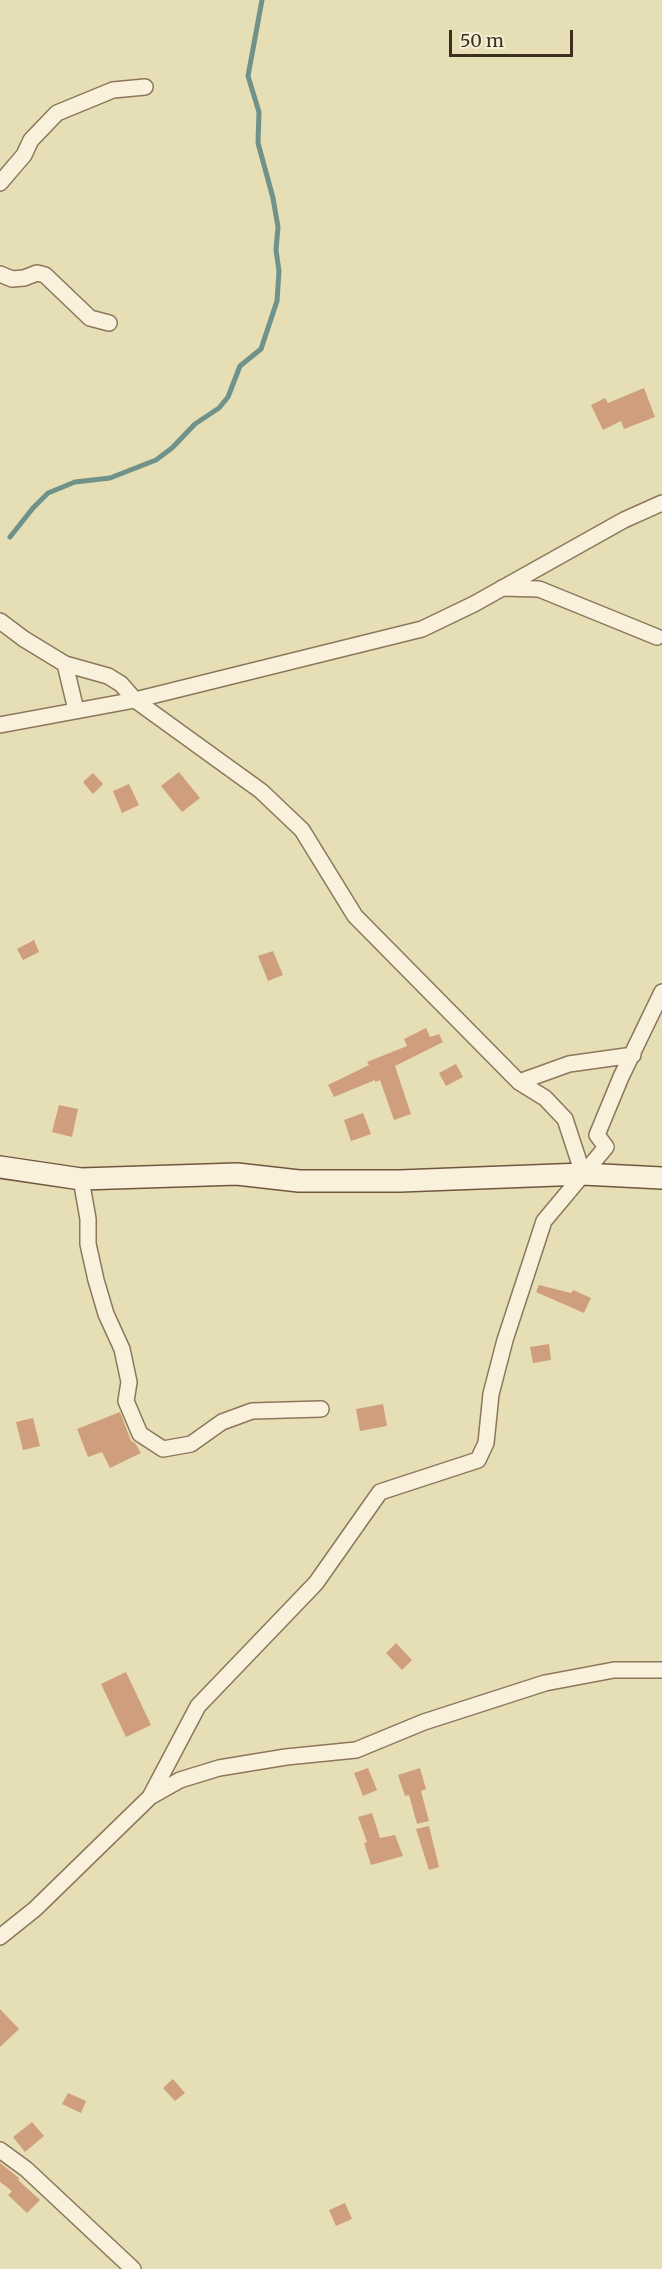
<!DOCTYPE html>
<style>
body{margin:0}
#map{position:relative;width:662px;height:2269px;overflow:hidden;background:#f0e4c8;font-family:Merriweather,serif}
canvas{display:block}
.scale{position:absolute;left:449px;top:30px;width:124px;height:27px;box-sizing:border-box;border:3px solid #3d2e20;border-top:0;padding-left:8px;font-size:18px;line-height:21px;white-space:nowrap;color:#3d2e20;-webkit-text-stroke:4px #f7eed8;paint-order:stroke}
</style>
<div id="map">
<canvas width="662" height="2269"></canvas>
<div class="scale">50 m</div>
</div>
<script>
const c = document.querySelector('canvas').getContext('2d');
c.lineJoin = 'round';
function fillPath(path, color) { c.fillStyle = color; c.fill(path, 'evenodd'); }
const shape = rows => new Path2D(rows.map(r => 'M' + r).join(''));
function strokePath(path, color, width, dash) { c.strokeStyle = color; c.lineWidth = width; c.lineCap = dash ? 'butt' : 'round'; c.setLineDash(dash || []); c.stroke(path); }
fillPath(shape([
 [0,0,662,0,662,2269,0,2269]
]), '#e6deb5');
strokePath(shape([
 [10,537,33,508,48,493,75,482,110,478,156,460,172,448,195,424,219,408,228,397,240,366,261,349,277,301,279,271,276,250,278,227,273,198,258,143,259,112,248,76,262,0]
]), '#6f938a', 5);
fillPath(shape([
 [644,388,655,417,624,429,621,421,603,430,591,405,605,398,608,403],
 [179,772,200,798,182,812,161,786],
 [93,773,103,784,93,794,83,782],
 [129,784,139,805,122,813,113,791],
 [34,940,39,952,23,960,17,949],
 [273,951,283,975,268,981,258,956],
 [426,1028,430,1037,439,1034,443,1042,395,1066,411,1114,394,1120,380,1080,375,1082,375,1080,334,1097,328,1085,369,1065,367,1062,407,1046,404,1039],
 [456,1064,463,1077,446,1086,439,1073],
 [59,1105,78,1109,72,1137,52,1132],
 [363,1113,371,1134,351,1141,344,1120],
 [539,1285,571,1293,573,1290,591,1298,584,1313,536,1292],
 [549,1344,551,1360,533,1363,530,1347],
 [383,1404,387,1426,360,1431,356,1409],
 [120,1412,131,1441,135,1443,141,1453,110,1468,102,1452,88,1457,77,1429],
 [33,1418,40,1446,23,1450,16,1422],
 [396,1643,412,1660,402,1670,386,1653],
 [126,1672,151,1725,126,1737,101,1684],
 [368,1768,377,1790,363,1796,354,1773],
 [420,1768,426,1789,421,1791,429,1821,417,1824,409,1795,405,1796,398,1775],
 [372,1813,380,1838,395,1835,403,1856,371,1865,364,1843,367,1842,358,1817],
 [429,1826,439,1867,429,1870,416,1829],
 [0,2009,19,2029,0,2047],
 [173,2079,185,2093,175,2101,163,2088],
 [68,2093,86,2101,81,2113,62,2104],
 [32,2122,44,2136,25,2152,13,2137],
 [0,2163,19,2178,18,2180,40,2200,27,2213,8,2195,12,2191,0,2182],
 [345,2203,352,2219,336,2226,329,2210]
]), '#cf9f7d');
const street = shape([
 [0,183,24,155,31,140,57,113,113,90,145,87],
 [0,274,12,279,24,278,37,273,45,275,90,318,109,323],
 [502,588,539,589,657,637],
 [0,621,24,639,65,664,108,676,121,684,135,700,261,791,302,830,355,916,519,1082,545,1098,565,1119,583,1174],
 [65,664,76,710],
 [0,725,135,700,422,629,474,604,624,520,662,503],
 [519,1082,569,1064,633,1055],
 [81,1179,88,1219,88,1244,96,1280,106,1314,122,1349,129,1382,126,1401,140,1434,163,1449,191,1444,222,1422,252,1411,321,1409],
 [150,1797,198,1706,316,1583,380,1492,478,1460,486,1443,491,1394,505,1340,544,1221,606,1147,597,1135,621,1077,662,992],
 [0,1937,35,1909,150,1797,180,1780,219,1768,286,1757,356,1750,424,1722,545,1683,614,1670,662,1670],
 [0,2150,26,2169,133,2269]
]);
const secondary = shape([
 [0,1167,81,1179,237,1174,299,1181,400,1181,583,1174,662,1178]
]);
strokePath(street, '#8d765c', 18);
strokePath(secondary, '#6f573f', 24);
strokePath(street, '#faf1dc', 15);
strokePath(secondary, '#faf1dc', 21);
</script>
